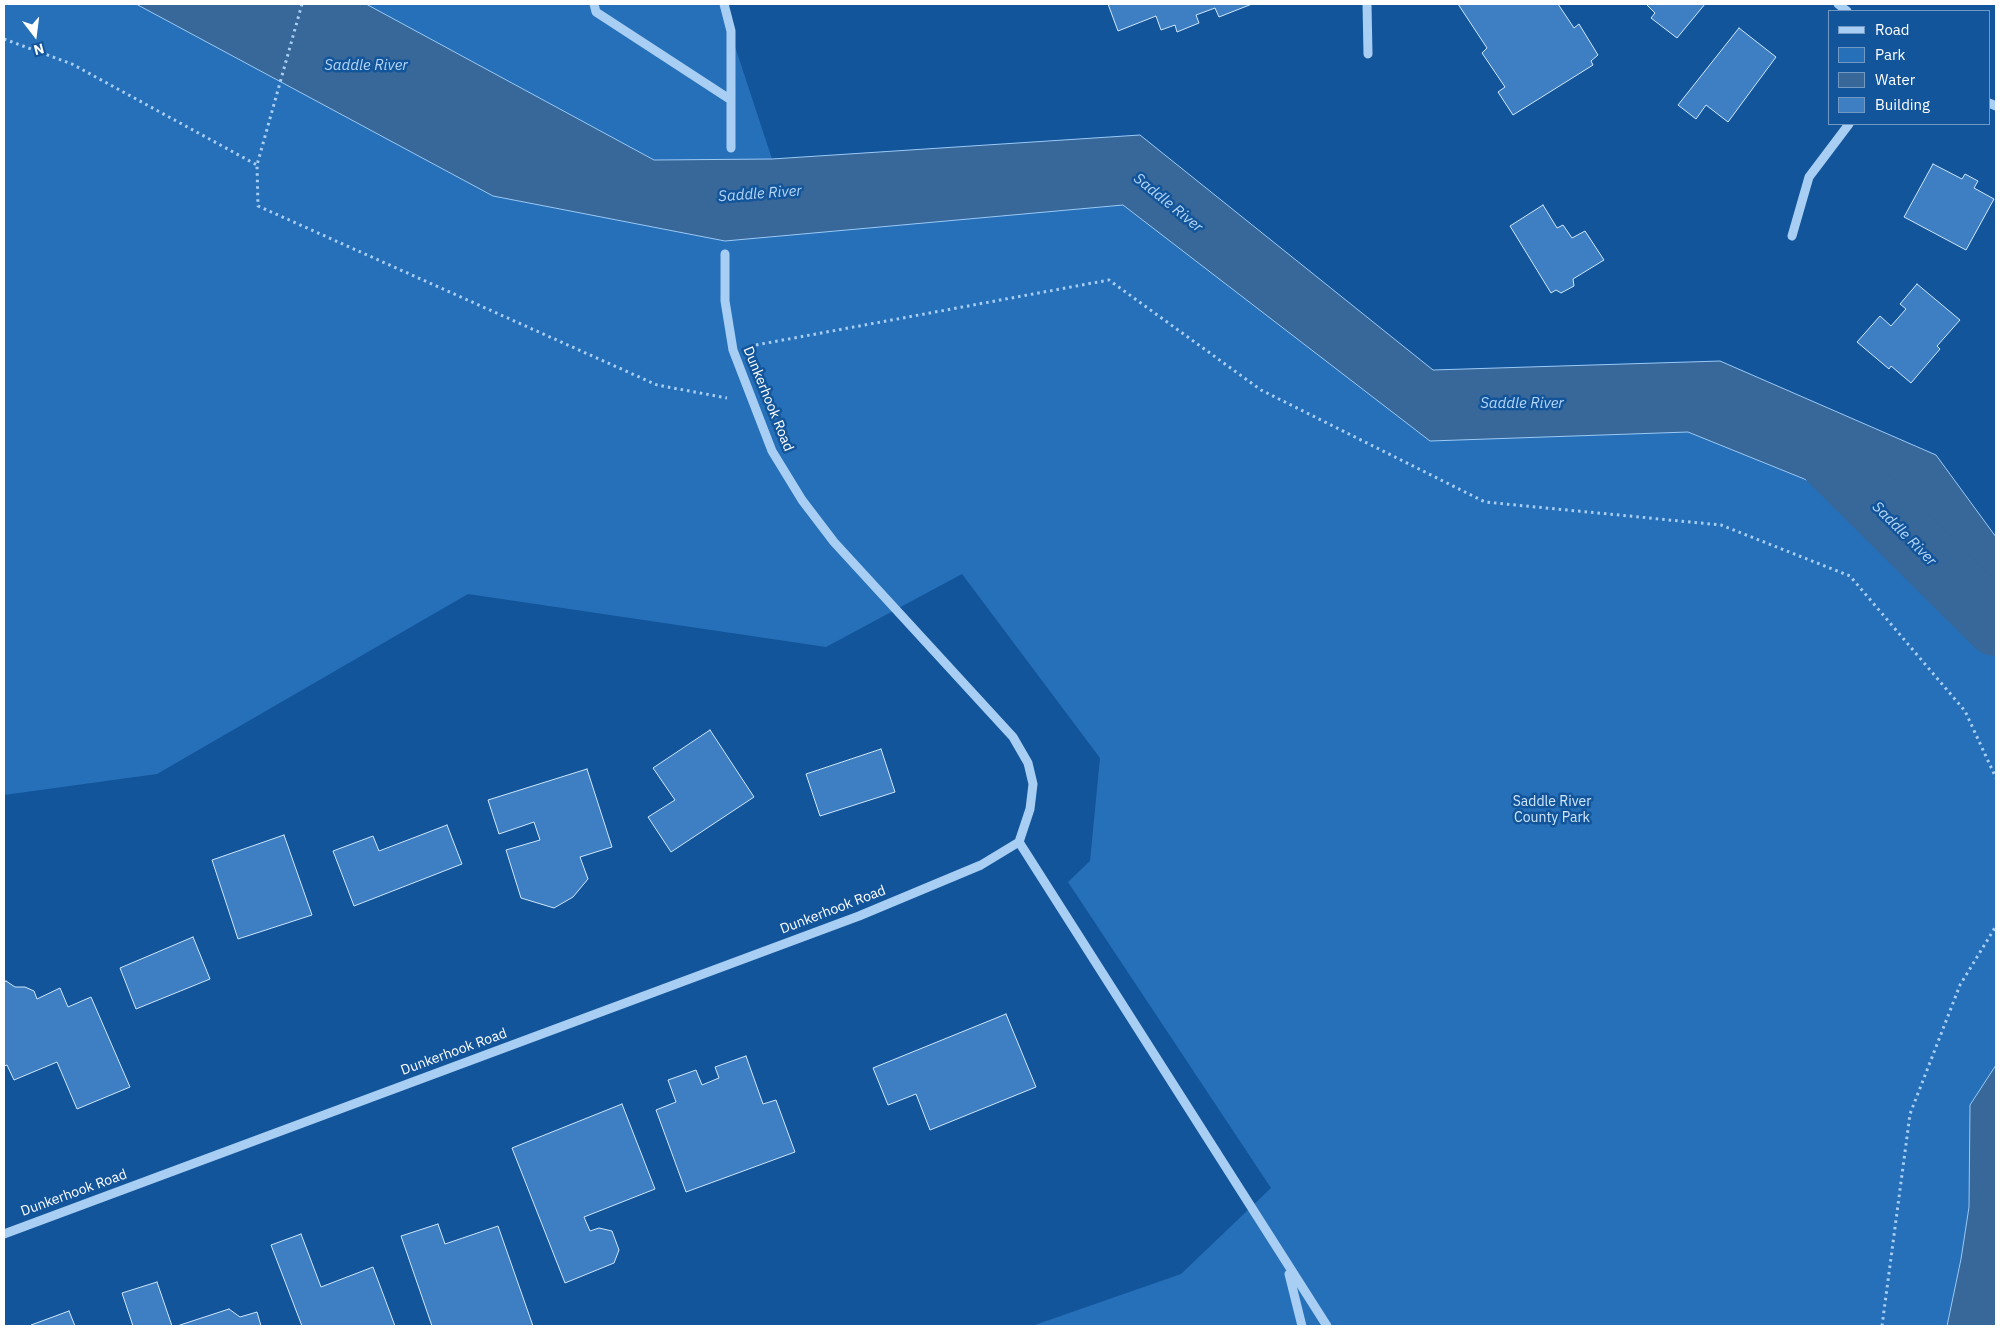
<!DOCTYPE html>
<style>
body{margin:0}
#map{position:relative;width:2000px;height:1330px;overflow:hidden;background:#13559b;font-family:"IBM Plex Sans",sans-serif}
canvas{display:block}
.frame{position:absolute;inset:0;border:5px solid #fff;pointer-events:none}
.legend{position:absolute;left:1828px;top:10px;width:162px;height:115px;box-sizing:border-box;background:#13559b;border:1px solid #7199c3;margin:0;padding:6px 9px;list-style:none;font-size:15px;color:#fff}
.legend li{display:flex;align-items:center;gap:10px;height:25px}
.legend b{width:25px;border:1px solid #7199c3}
.north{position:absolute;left:10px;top:10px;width:50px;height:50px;-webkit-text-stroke:4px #13559b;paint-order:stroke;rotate:165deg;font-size:14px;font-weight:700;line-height:20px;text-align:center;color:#fff}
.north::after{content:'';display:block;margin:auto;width:18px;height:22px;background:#fff;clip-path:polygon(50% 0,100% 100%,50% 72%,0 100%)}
</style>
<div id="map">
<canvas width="2000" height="1330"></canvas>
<div class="frame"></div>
<ul class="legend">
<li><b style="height:6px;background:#a8cef3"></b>Road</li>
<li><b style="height:14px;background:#2670b9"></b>Park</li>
<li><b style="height:14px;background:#386799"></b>Water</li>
<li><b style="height:14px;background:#3d7fc2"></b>Building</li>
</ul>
<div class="north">N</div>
</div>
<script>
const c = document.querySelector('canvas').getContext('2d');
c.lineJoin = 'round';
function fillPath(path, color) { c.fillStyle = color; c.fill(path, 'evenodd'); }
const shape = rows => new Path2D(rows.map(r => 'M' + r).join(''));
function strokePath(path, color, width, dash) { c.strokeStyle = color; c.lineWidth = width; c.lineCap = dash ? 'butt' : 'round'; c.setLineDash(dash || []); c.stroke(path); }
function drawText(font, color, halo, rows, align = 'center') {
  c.font = font + ' "IBM Plex Sans",sans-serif'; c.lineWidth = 5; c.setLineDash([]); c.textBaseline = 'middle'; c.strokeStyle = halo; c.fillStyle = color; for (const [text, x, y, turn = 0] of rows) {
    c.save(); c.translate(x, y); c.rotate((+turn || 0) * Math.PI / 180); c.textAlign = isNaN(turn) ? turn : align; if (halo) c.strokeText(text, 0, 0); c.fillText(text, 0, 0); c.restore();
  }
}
fillPath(shape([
 [4,4,721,4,772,159,1140,135,1433,370,1720,361,1936,455,1996,537,1996,1326,1032,1326,1181,1274,1271,1188,1068,882,1090,861,1100,758,962,574,826,647,468,594,157,774,4,795]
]), '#2670b9');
const water = shape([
 [136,4,366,4,654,160,772,159,1140,135,1433,370,1720,361,1936,455,1996,537,1996,646,1946,573,1933,531,1688,432,1430,441,1123,205,725,241,493,196,136,4],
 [1996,1065,1996,1326,1947,1326,1961,1259,1969,1207,1970,1105,1996,1065]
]);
fillPath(water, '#386799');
strokePath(water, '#9ac9f6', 1);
strokePath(shape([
 [1821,451,1996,625]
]), '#386799', 62);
const building = shape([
 [1108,4,1252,4,1219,17,1215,8,1196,15,1199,23,1177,32,1175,25,1161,30,1156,16,1118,31,1108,4],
 [1458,4,1558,4,1574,28,1579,24,1598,55,1591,61,1593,65,1513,115,1498,92,1505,87,1482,53,1487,48,1458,4],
 [1646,4,1705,4,1677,38,1651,18,1655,13,1646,4],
 [1739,28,1776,57,1728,122,1706,105,1696,119,1678,105,1739,28],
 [1933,164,1962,179,1965,174,1978,181,1974,188,1994,199,1966,250,1904,217,1933,164],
 [1543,205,1557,228,1563,225,1572,238,1585,231,1604,260,1573,279,1574,286,1561,293,1556,290,1551,293,1510,226,1543,205],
 [1917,284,1960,320,1937,346,1940,349,1911,383,1891,366,1889,369,1857,342,1880,316,1891,326,1906,309,1900,304,1917,284],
 [710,730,754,797,671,852,648,817,675,800,653,768,710,730],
 [881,749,895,792,820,816,806,774,881,749],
 [587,769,612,847,580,857,588,879,573,897,554,908,521,898,506,850,540,840,534,822,499,834,488,800,587,769],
 [447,825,462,864,354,906,333,851,373,836,379,851,447,825],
 [284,835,312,915,238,939,212,860,284,835],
 [193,937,210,979,136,1009,120,968,193,937],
 [6,981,15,987,25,987,34,991,37,999,60,988,68,1007,91,997,130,1087,77,1109,57,1062,14,1080,7,1065,4,1066,4,982,6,981],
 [1006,1014,1036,1087,930,1130,916,1094,888,1105,873,1068,1006,1014],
 [746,1056,763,1104,776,1100,795,1152,686,1192,656,1110,676,1102,668,1080,696,1070,702,1085,719,1078,715,1067,746,1056],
 [622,1104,655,1189,584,1217,590,1231,599,1228,612,1231,619,1250,614,1263,565,1283,512,1148,622,1104],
 [438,1224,445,1244,498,1226,533,1326,432,1326,401,1236,438,1224],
 [301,1234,321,1287,373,1267,395,1326,302,1326,271,1245,301,1234],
 [157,1282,172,1326,133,1326,122,1293,157,1282],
 [229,1309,240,1317,257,1312,261,1326,177,1326,229,1309],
 [69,1311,75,1326,31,1326,31,1325,69,1311]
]);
fillPath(building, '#3d7fc2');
strokePath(building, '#d0e7fd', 1);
strokePath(shape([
 [302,4,257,165,258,206,657,385,727,398],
 [4,39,72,64,257,165],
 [756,345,1109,280,1261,390,1485,502,1721,525,1850,576,1965,711,1996,778],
 [1882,1326,1910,1114,1960,985,1996,926]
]), '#a8cef3', 3, [2.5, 4]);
strokePath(shape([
 [594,4,596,12,731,100],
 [724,4,731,31,731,148],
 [1367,4,1368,54],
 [1838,4,1847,11],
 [1989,103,1996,106],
 [1792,236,1809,177,1849,124],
 [1019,842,1327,1326],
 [4,1234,859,916,981,865,1019,842,1030,809,1033,784,1028,763,1013,737,834,542,802,500,772,451,733,350,725,301,725,254],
 [1289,1274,1302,1326]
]), '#a8cef3', 9);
drawText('14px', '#fff', '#13559b', [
 ["Dunkerhook Road",768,399,68],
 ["Dunkerhook Road",833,910,-21],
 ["Dunkerhook Road",454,1052,-20],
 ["Dunkerhook Road",74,1193,-20]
]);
drawText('14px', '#d0e7fd', '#13559b', [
 ["Saddle River",1552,802],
 ["County Park",1552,818]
]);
drawText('italic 15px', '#b5d7fa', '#13559b', [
 ["Saddle River",366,66],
 ["Saddle River",760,194,-4],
 ["Saddle River",1168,203,39],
 ["Saddle River",1522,404],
 ["Saddle River",1904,534,45]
]);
</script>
